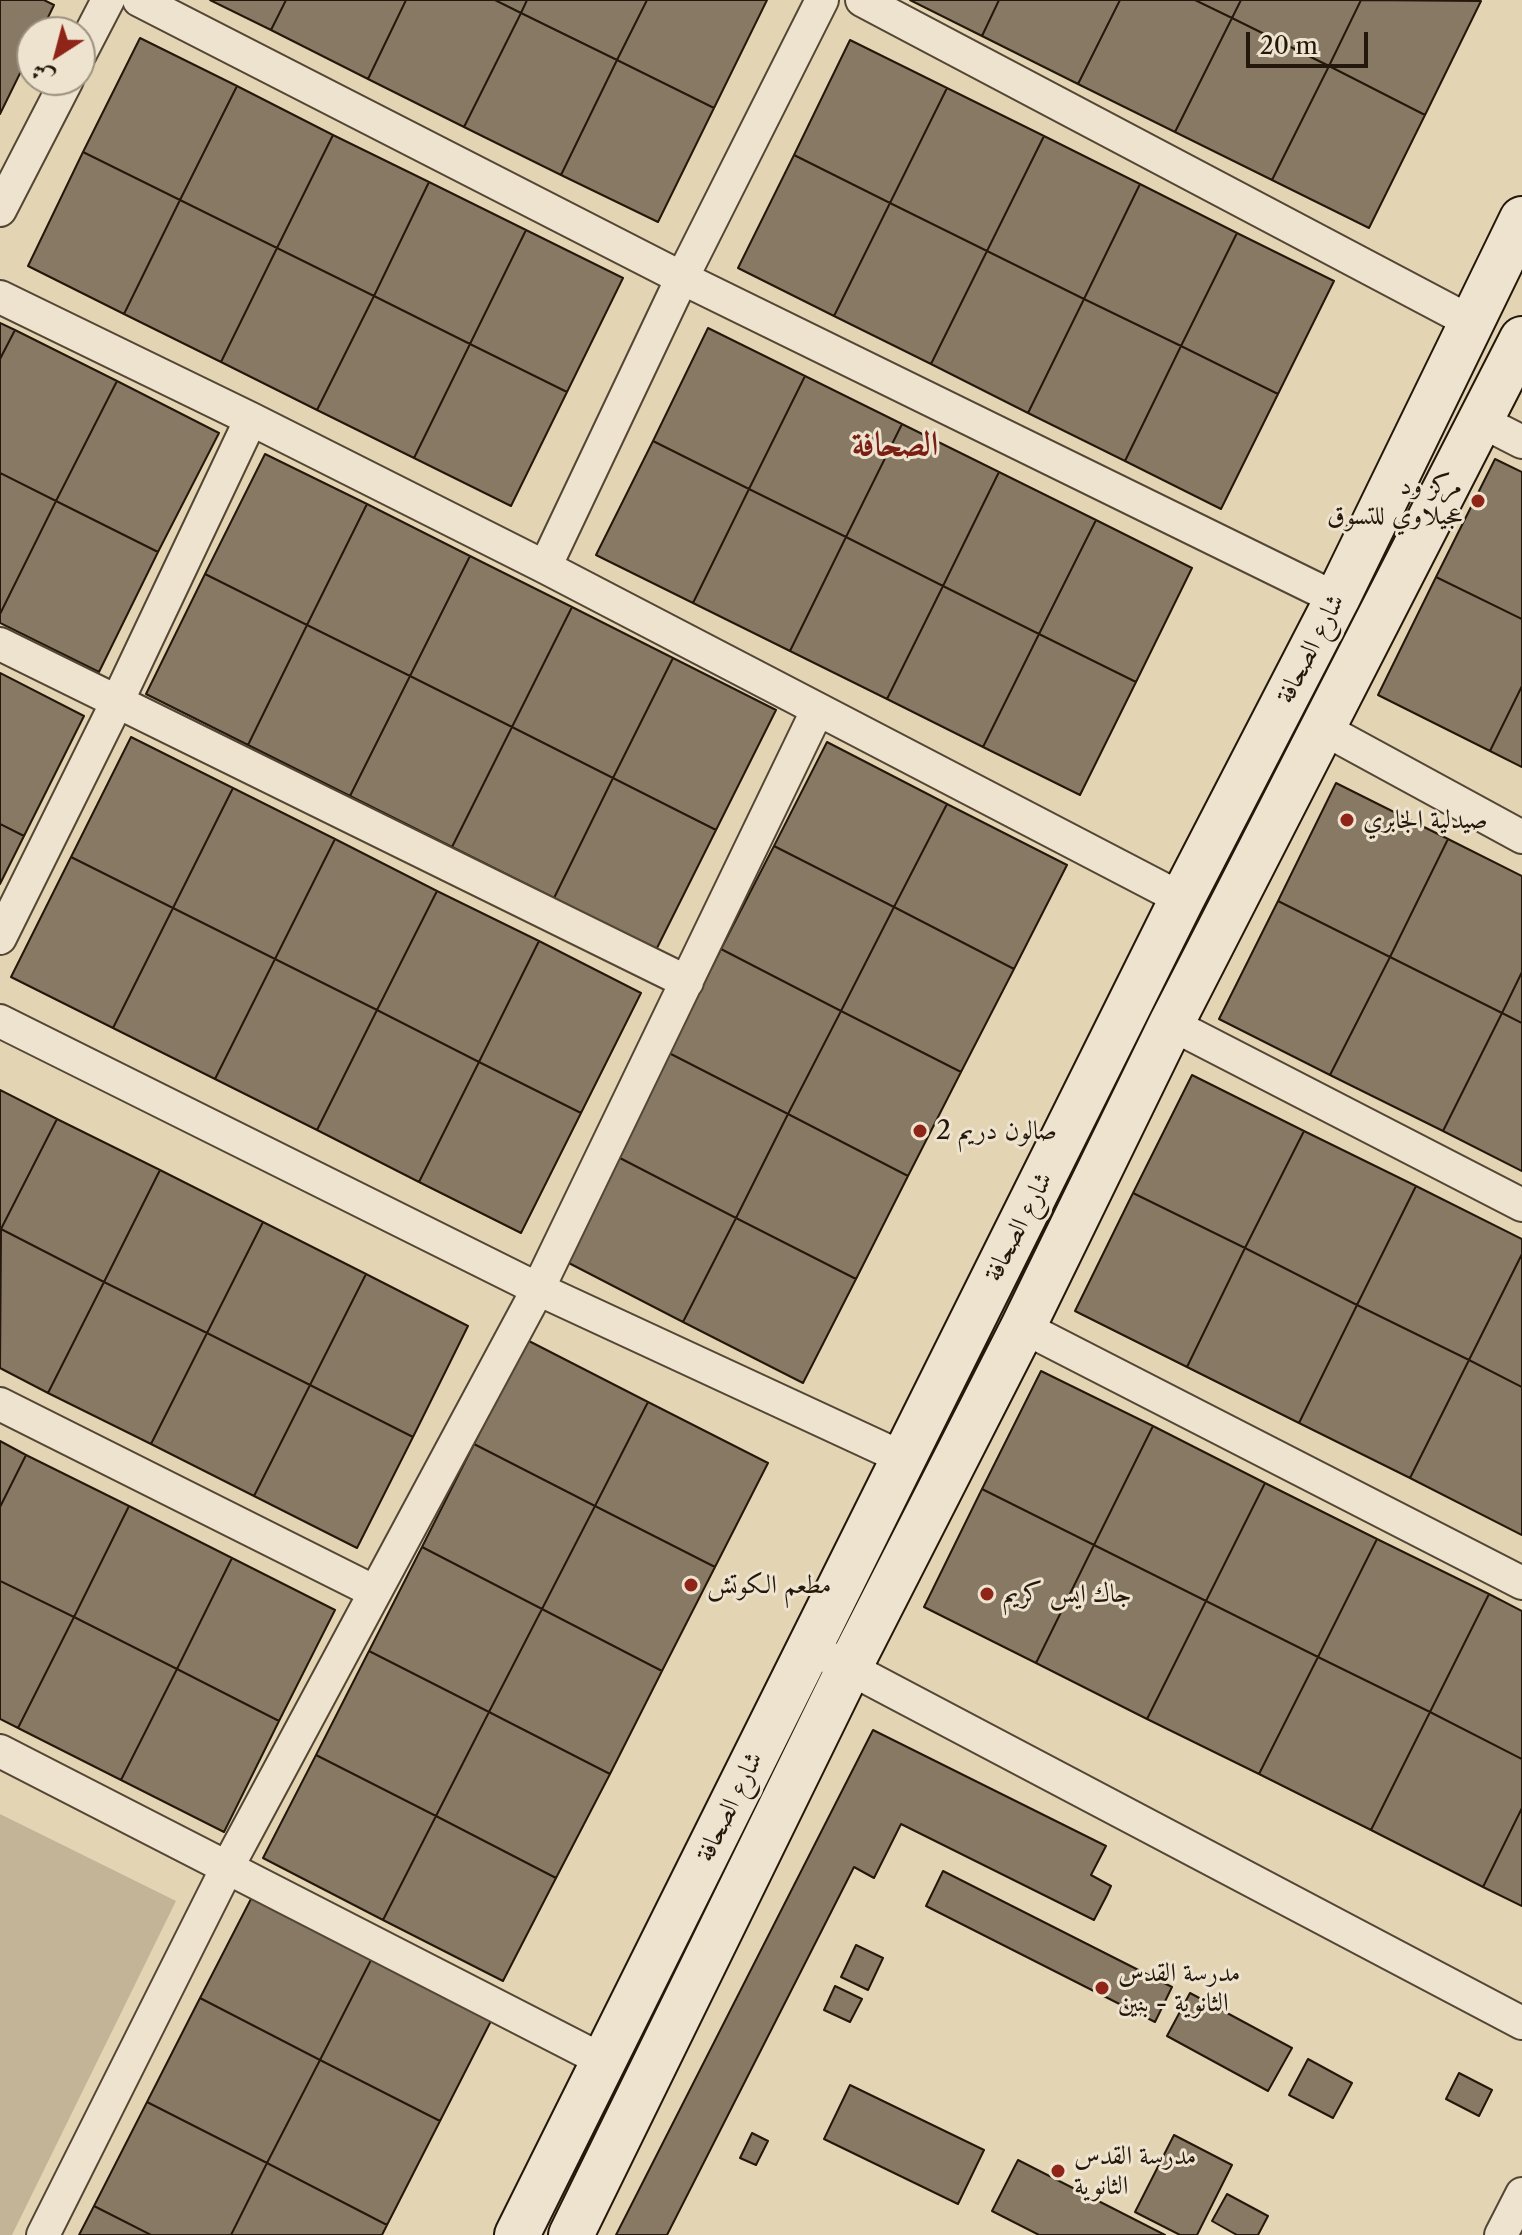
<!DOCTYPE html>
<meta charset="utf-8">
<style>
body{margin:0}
#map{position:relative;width:1522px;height:2235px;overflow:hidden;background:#e3d4b4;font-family:"Libre Caslon Text",Amiri,serif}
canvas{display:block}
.north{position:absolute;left:16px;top:16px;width:80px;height:80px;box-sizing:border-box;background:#ede3ce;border:2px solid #9d9180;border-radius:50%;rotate:216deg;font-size:22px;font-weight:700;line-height:32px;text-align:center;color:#24170b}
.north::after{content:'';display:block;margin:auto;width:28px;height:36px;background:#8f2418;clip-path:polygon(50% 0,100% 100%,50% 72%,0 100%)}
.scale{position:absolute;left:1246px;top:32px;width:122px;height:36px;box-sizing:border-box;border:4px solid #24170b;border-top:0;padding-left:10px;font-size:24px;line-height:28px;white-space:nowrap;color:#24170b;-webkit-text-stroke:6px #ede3ce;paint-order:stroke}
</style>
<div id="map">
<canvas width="1522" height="2235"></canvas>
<div class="north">ش</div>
<div class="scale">20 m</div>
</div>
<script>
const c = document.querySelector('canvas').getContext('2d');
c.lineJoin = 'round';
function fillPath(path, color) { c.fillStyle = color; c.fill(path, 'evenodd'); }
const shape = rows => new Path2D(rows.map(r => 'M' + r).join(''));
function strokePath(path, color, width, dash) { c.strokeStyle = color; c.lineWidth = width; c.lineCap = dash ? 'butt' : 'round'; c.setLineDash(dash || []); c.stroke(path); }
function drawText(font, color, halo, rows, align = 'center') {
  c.font = font + ' "Libre Caslon Text",Amiri,serif'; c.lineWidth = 6; c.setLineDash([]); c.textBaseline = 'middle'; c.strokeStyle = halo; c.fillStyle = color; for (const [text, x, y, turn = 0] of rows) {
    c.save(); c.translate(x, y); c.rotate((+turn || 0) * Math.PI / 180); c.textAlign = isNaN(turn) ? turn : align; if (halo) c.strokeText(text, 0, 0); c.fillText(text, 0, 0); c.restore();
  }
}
fillPath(shape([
 [0,1814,176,1901,12,2235,0,2235]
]), '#c3b497');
const building = shape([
 [0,0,44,0,54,5,41,32,32,32,32,49,0,114,0,0],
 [210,0,286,0,271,30,210,0],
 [286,0,406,0,368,79,271,30,286,0],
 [406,0,495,0,521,13,464,127,368,79,406,0],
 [495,0,527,0,521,13,495,0],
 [527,0,647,0,617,60,521,13,527,0],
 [647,0,767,0,714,108,617,60,647,0],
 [910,0,999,0,982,36,910,0],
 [999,0,1120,0,1078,84,982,36,999,0],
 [1120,0,1195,0,1232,18,1175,132,1078,84,1120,0],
 [1195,0,1241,0,1232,18,1195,0],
 [1241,0,1361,0,1329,66,1232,18,1241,0],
 [1361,0,1481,1,1425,115,1329,66,1361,0],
 [521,13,617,60,561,175,464,127,521,13],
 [1232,18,1329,66,1272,180,1175,132,1232,18],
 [140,38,237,86,180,200,83,152,140,38],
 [850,40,947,88,890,203,794,155,850,40],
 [617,60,714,108,658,222,561,175,617,60],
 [1329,66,1425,115,1369,228,1272,180,1329,66],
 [237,86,333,135,277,248,180,200,237,86],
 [947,88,1044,136,987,251,890,203,947,88],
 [333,135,429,182,374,296,277,248,333,135],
 [1044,136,1140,184,1084,299,987,251,1044,136],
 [83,152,180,200,124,314,28,266,83,152],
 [794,155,890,203,834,316,738,268,794,155],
 [429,182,526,230,470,344,374,296,429,182],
 [1140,184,1237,233,1181,346,1084,299,1140,184],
 [180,200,277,248,221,362,124,314,180,200],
 [890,203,987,251,931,364,834,316,890,203],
 [526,230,623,278,567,392,470,344,526,230],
 [1237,233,1334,281,1278,394,1181,346,1237,233],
 [277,248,374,296,317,410,221,362,277,248],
 [987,251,1084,299,1028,413,931,364,987,251],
 [374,296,470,344,414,458,317,410,374,296],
 [1084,299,1181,346,1125,461,1028,413,1084,299],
 [0,323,15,330,0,359,0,323],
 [708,328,805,376,749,489,653,441,708,328],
 [15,330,117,381,56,501,0,473,0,359,15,330],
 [470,344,567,392,511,506,414,458,470,344],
 [1181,346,1278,394,1221,509,1125,461,1181,346],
 [805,376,902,424,846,537,749,489,805,376],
 [117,381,219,433,158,552,56,501,117,381],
 [902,424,999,472,943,586,846,537,902,424],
 [653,441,749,489,693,603,596,555,653,441],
 [265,454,367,504,307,625,205,574,265,454],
 [1495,459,1522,472,1522,619,1436,577,1495,459],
 [999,472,1096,520,1039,634,943,586,999,472],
 [0,473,56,501,0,614,0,473],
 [749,489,846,537,790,651,693,603,749,489],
 [56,501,158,552,99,672,0,623,0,614,56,501],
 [367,504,470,556,410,676,307,625,367,504],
 [1096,520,1192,568,1136,682,1039,634,1096,520],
 [846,537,943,586,887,699,790,651,846,537],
 [470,556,572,607,512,727,410,676,470,556],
 [205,574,307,625,248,745,146,694,205,574],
 [1436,577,1522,619,1522,686,1490,751,1378,695,1436,577],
 [943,586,1039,634,983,747,887,699,943,586],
 [572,607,673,658,613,778,512,727,572,607],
 [307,625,410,676,350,796,248,745,307,625],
 [1039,634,1136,682,1080,795,983,747,1039,634],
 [673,658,776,710,716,830,613,778,673,658],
 [0,673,84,716,24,836,0,824,0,673],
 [410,676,512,727,452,847,350,796,410,676],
 [1522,686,1522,767,1490,751,1522,686],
 [512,727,613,778,554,898,452,847,512,727],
 [131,737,233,788,173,908,71,857,131,737],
 [827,742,947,804,894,907,774,846,827,742],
 [613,778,716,830,656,950,554,898,613,778],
 [1336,783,1448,839,1390,957,1278,901,1336,783],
 [233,788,335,839,275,959,173,908,233,788],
 [947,804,1067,865,1014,969,894,907,947,804],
 [0,824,24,836,0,884,0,824],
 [335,839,437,891,377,1010,275,959,335,839],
 [1448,839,1522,876,1522,972,1502,1013,1390,957,1448,839],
 [774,846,894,907,841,1011,721,949,774,846],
 [71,857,173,908,113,1028,11,977,71,857],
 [437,891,539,941,479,1062,377,1010,437,891],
 [1278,901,1390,957,1330,1075,1219,1019,1278,901],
 [894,907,1014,969,961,1072,841,1011,894,907],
 [173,908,275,959,215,1079,113,1028,173,908],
 [539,941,641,993,581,1113,479,1062,539,941],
 [721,949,841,1011,788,1114,669,1053,721,949],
 [1390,957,1502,1013,1443,1131,1330,1075,1390,957],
 [275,959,377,1010,317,1130,215,1079,275,959],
 [1522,972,1522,1023,1502,1013,1522,972],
 [377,1010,479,1062,419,1182,317,1130,377,1010],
 [841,1011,961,1072,908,1176,788,1114,841,1011],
 [1502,1013,1522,1023,1522,1171,1443,1131,1502,1013],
 [669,1053,788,1114,736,1218,616,1156,669,1053],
 [479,1062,581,1113,521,1233,419,1182,479,1062],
 [1192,1075,1304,1131,1245,1248,1133,1193,1192,1075],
 [0,1090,57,1119,1,1229,0,1229,0,1090],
 [788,1114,908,1176,856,1279,736,1218,788,1114],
 [57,1119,160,1170,104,1282,1,1229,57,1119],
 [1304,1131,1416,1186,1357,1305,1245,1248,1304,1131],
 [616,1156,736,1218,683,1322,563,1260,616,1156],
 [160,1170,263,1222,207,1333,104,1282,160,1170],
 [1416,1186,1522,1239,1522,1254,1469,1360,1357,1305,1416,1186],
 [1133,1193,1245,1248,1187,1367,1075,1311,1133,1193],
 [736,1218,856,1279,803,1383,683,1322,736,1218],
 [263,1222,366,1274,310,1385,207,1333,263,1222],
 [1,1229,104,1282,48,1393,0,1368,1,1229],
 [1245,1248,1357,1305,1299,1423,1187,1367,1245,1248],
 [1522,1254,1522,1387,1469,1360,1522,1254],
 [366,1274,468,1326,413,1437,310,1385,366,1274],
 [104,1282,207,1333,151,1444,48,1393,104,1282],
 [1357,1305,1469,1360,1410,1478,1299,1423,1357,1305],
 [207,1333,310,1385,254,1496,151,1444,207,1333],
 [527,1340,648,1402,595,1506,474,1444,527,1340],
 [1469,1360,1522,1387,1522,1535,1410,1478,1469,1360],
 [1041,1371,1153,1426,1094,1545,982,1489,1041,1371],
 [310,1385,413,1437,357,1548,254,1496,310,1385],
 [648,1402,768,1463,715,1567,595,1506,648,1402],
 [1153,1426,1265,1483,1206,1601,1094,1545,1153,1426],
 [0,1441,26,1455,0,1507,0,1441],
 [474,1444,595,1506,542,1609,422,1547,474,1444],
 [26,1455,129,1506,74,1617,0,1581,0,1507,26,1455],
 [1265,1483,1377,1539,1318,1657,1206,1601,1265,1483],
 [982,1489,1094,1545,1036,1663,924,1607,982,1489],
 [129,1506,232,1558,177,1669,74,1617,129,1506],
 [595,1506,715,1567,662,1671,542,1609,595,1506],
 [1377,1539,1489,1594,1430,1712,1318,1657,1377,1539],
 [1094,1545,1206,1601,1147,1719,1036,1663,1094,1545],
 [422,1547,542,1609,489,1712,369,1651,422,1547],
 [232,1558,335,1610,279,1721,177,1669,232,1558],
 [0,1581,74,1617,18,1728,0,1719,0,1581],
 [1489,1594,1522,1611,1522,1759,1430,1712,1489,1594],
 [1206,1601,1318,1657,1259,1774,1147,1719,1206,1601],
 [542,1609,662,1671,610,1774,489,1712,542,1609],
 [74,1617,177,1669,121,1780,18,1728,74,1617],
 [369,1651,489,1712,436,1816,316,1755,369,1651],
 [1318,1657,1430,1712,1371,1830,1259,1774,1318,1657],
 [177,1669,279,1721,224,1832,121,1780,177,1669],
 [489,1712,610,1774,556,1878,436,1816,489,1712],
 [1430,1712,1522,1759,1522,1808,1483,1887,1371,1830,1430,1712],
 [873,1730,1106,1846,1091,1875,1111,1886,1107,1895,1094,1920,901,1824,874,1878,854,1867,667,2235,616,2235,873,1730],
 [316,1755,436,1816,383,1920,263,1858,316,1755],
 [1522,1808,1522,1906,1483,1887,1522,1808],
 [436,1816,556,1878,503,1981,383,1920,436,1816],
 [943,1871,1172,1987,1155,2022,926,1906,943,1871],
 [253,1895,373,1956,320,2060,200,1998,253,1895],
 [856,1945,883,1958,868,1990,841,1977,856,1945],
 [373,1956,493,2017,440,2121,320,2060,373,1956],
 [835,1986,862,1999,850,2022,824,2010,835,1986],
 [1190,1993,1292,2048,1268,2091,1167,2036,1190,1993],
 [200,1998,320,2060,267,2163,147,2102,200,1998],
 [1308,2059,1352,2083,1333,2118,1289,2095,1308,2059],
 [320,2060,440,2121,387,2225,267,2163,320,2060],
 [1459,2073,1492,2090,1479,2116,1446,2099,1459,2073],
 [850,2085,984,2150,958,2204,824,2139,850,2085],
 [147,2102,267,2163,231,2235,151,2235,94,2206,147,2102],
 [752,2133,768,2141,756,2165,740,2158,752,2133],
 [1174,2135,1232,2165,1197,2235,1180,2235,1135,2212,1174,2135],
 [1018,2160,1165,2235,1039,2235,992,2211,1018,2160],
 [267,2163,387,2225,382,2235,231,2235,267,2163],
 [1227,2194,1268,2216,1258,2235,1237,2235,1212,2221,1227,2194],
 [94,2206,151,2235,79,2235,94,2206]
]);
fillPath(building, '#877963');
strokePath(building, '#24170b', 2);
const street = shape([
 [139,0,682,278,1337,599],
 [862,0,1473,323],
 [80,54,108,0],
 [0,210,67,80],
 [0,297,251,419,545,567,1182,899],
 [1481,421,1522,442],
 [545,567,682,278,822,0],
 [0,644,687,982],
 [1322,728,1522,837],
 [0,938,117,702,251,419],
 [0,1021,538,1289,903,1458],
 [1171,1024,1522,1205],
 [1023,1327,1522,1583],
 [0,1404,375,1592],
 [832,1659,1522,2023],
 [0,1751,604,2061],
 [43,2235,228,1866,538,1289,817,711],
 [1501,2235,1522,2194]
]);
const secondary = shape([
 [517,2235,1182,899,1337,599,1522,219],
 [571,2235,849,1668,1023,1327,1171,1024,1522,339]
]);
strokePath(street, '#544635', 36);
strokePath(secondary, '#24170b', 48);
strokePath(street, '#ede3ce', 32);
strokePath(secondary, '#ede3ce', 44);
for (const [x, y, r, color] of [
 [1478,501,8,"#8f2418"],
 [1347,820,8,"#8f2418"],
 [920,1131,8,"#8f2418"],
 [691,1585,8,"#8f2418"],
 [987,1594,8,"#8f2418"],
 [1102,1988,8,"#8f2418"],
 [1058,2171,8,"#8f2418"]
]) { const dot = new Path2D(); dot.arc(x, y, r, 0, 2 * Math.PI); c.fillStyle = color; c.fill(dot); strokePath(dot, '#ede3ce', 3); }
drawText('26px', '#24170b', '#ede3ce', [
 ["مركز ود",1462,486,"right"],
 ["عجيلاوي للتسوق",1462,516,"right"],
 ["صيدلية الجابري",1363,820],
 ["صالون دريم 2",936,1131],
 ["مطعم الكوتش",707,1585],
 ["جاك ايس كريم",1003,1594],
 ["مدرسة القدس",1118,1973],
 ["الثانوية - بنين",1118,2003],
 ["مدرسة القدس",1074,2156],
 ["الثانوية",1074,2186]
], 'left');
drawText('26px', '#24170b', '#ede3ce', [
 ["شارع الصحافة",1311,649,-63],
 ["شارع الصحافة",1019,1227,-63],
 ["شارع الصحافة",730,1807,-64]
]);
drawText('bold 34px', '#7a1f14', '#ede3ce', [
 ["الصحافة",895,445]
]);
</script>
